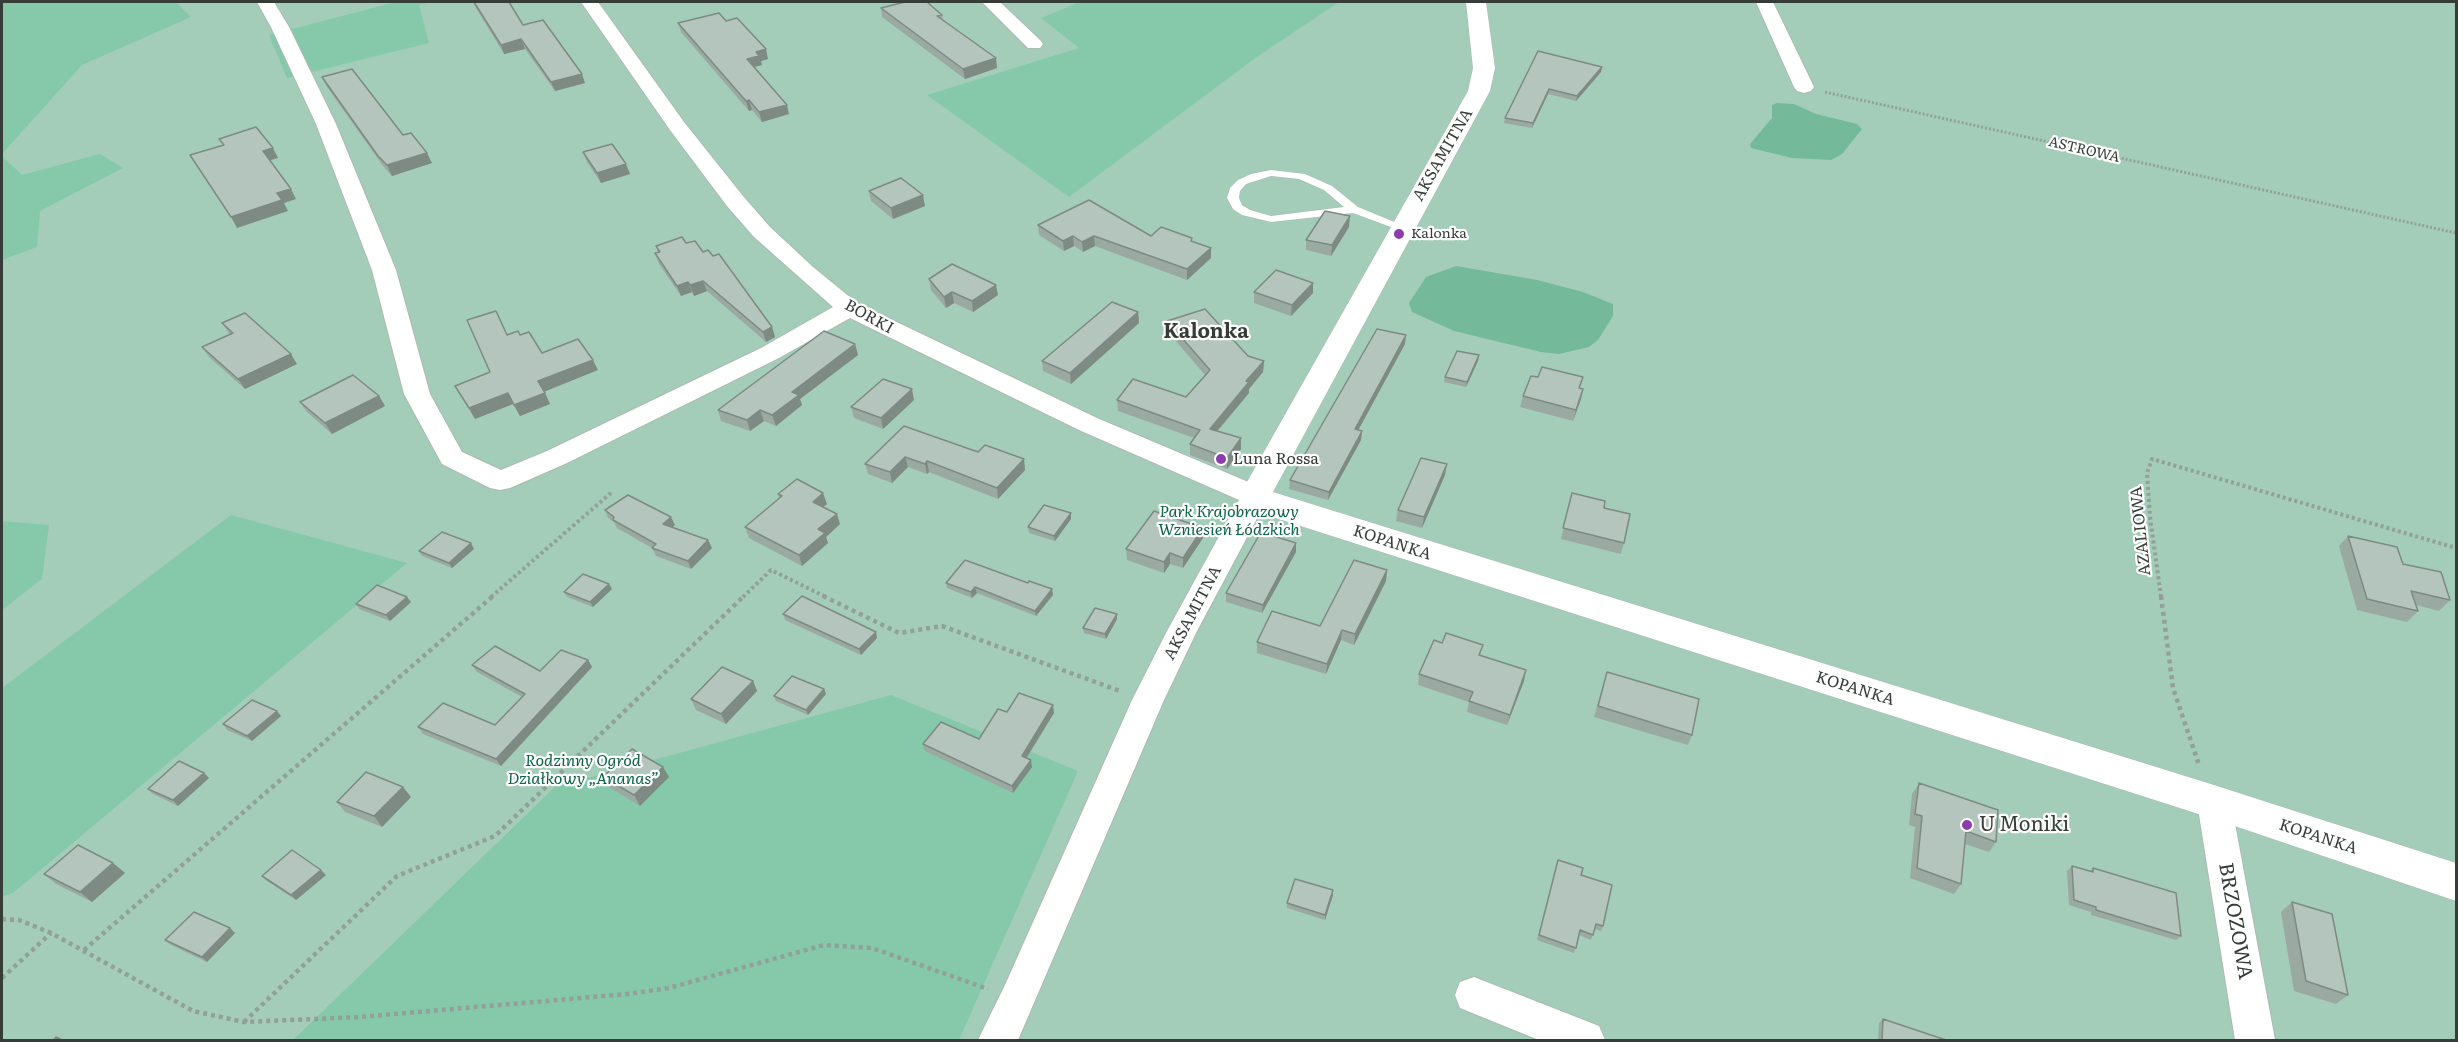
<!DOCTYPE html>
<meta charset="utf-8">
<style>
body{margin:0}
#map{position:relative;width:2458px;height:1042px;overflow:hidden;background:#e7f9f0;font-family:Literata,serif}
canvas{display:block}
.frame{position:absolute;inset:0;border:3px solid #363d39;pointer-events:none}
</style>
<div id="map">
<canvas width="2458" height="1042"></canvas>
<div class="frame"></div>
</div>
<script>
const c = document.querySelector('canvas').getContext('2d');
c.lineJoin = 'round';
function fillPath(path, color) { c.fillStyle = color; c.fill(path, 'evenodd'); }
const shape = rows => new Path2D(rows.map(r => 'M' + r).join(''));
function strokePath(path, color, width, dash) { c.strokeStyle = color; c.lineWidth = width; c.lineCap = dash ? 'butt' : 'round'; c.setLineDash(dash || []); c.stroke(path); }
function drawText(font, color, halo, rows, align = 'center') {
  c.font = font + ' Literata,serif'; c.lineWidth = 4.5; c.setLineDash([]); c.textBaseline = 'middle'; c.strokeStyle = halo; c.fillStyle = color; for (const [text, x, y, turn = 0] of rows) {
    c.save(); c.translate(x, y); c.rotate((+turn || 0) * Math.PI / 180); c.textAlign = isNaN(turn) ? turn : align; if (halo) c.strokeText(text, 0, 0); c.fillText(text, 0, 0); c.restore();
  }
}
fillPath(shape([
 [2,2,2456,2,2456,1040,2,1040]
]), '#a3cdb9');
fillPath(shape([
 [2,2,176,2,191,17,82,65,2,154],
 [396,2,432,2,419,5,429,43,287,78,269,35],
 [1080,2,1339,2,1258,56,1069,197,927,95,1079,48,1041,18],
 [100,154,123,168,40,211,37,247,2,260,2,156,22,175],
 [231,515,407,563,13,893,2,897,2,688],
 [2,521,49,525,42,579,2,610],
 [891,695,1078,771,959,1040,293,1040,555,787]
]), '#85c9aa');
fillPath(shape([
 [1777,103,1794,104,1816,114,1857,124,1862,129,1842,154,1831,160,1792,158,1751,148,1750,144,1772,118,1772,105],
 [1456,266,1537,280,1583,292,1613,304,1613,316,1598,340,1589,347,1559,354,1541,352,1454,331,1412,312,1409,303,1426,277]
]), '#75b99b');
const service = shape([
 [1271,170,1305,174,1332,186,1358,207,1409,228,1407,230,1399,230,1353,213,1271,222,1242,215,1233,209,1227,198,1230,188,1238,180,1251,174,1271,170],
 [1271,176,1299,179,1324,190,1344,207,1271,216,1250,210,1242,205,1239,198,1240,191,1246,184,1271,176]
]);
const minor = shape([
 [257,2,274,2,289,27,336,124,396,270,430,394,462,452,501,470,547,451,761,348,833,307,754,237,727,206,670,130,581,2,598,2,684,122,743,196,770,227,813,267,857,303,1097,418,1265,489,1269,496,1197,631,1164,700,1018,1040,978,1040,1005,985,1132,700,1167,631,1239,500,1079,430,850,318,779,358,567,463,510,488,500,490,490,488,442,464,404,394,372,270,316,124,271,27,257,2],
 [982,2,1000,2,1040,40,1043,44,1040,48,1028,48,982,2],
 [1756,2,1773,2,1814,87,1811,91,1804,93,1797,91,1794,87,1756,2],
 [2214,787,2226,792,2231,802,2275,1040,2235,1040,2197,802,2202,792,2214,787],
 [1474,977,1599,1026,1605,1040,1539,1040,1460,1008,1455,995,1460,982,1474,977]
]);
const tertiary = shape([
 [1466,2,1486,2,1495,68,1490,91,1273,492,2214,785,2456,863,2456,901,2214,819,1254,511,1244,504,1239,496,1468,91,1473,68,1466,2]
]);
strokePath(service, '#abbcb3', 1);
strokePath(minor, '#abbcb3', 2);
strokePath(tertiary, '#abbcb3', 1);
strokePath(shape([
 [1825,92,2456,233]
]), '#93a099', 3, [2, 2]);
strokePath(shape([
 [491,597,612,492],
 [743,597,771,570,826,597],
 [2161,597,2150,517,2147,473,2152,459,2456,548]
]), '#93a099', 4, [3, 3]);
strokePath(shape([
 [823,596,899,633,942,626,1120,691],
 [2161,596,2173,688,2199,765],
 [2,919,19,920,51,933,193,1011,244,1022,360,1017,627,994,669,988,824,945,872,948,988,989],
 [84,950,493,596],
 [2,978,51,933],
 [244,1022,397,876,495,836,744,596]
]), '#93a099', 4.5, [4, 4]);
fillPath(service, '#fff');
fillPath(minor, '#fff');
fillPath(tertiary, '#fff');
fillPath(shape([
 [473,2,474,2,585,83,555,91,525,49,504,54,476,8],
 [881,8,942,15,943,20,997,68,965,79,882,17],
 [726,21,768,59,761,61,762,65,754,67,789,114,762,122,752,110,749,111,681,32,678,23],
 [1538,51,1601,72,1576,101,1548,94,1532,128,1504,123,1505,118],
 [322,77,403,135,432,163,392,176,383,166,327,87],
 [583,152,630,174,601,183,587,162],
 [869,191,925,206,893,219,871,201],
 [1038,225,1151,236,1192,242,1211,248,1211,258,1187,280,1095,246,1083,252,1074,246,1064,251,1039,235],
 [1349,227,1331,256,1306,250,1306,240],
 [686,243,713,256,772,327,775,337,766,342,707,291,694,296,692,292,681,296,659,264,655,253,658,252,656,246],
 [929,279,998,295,973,312,954,303,946,308,931,290],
 [1254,292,1313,293,1291,316,1254,303],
 [1138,312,1139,323,1071,384,1043,371,1042,361],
 [1167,321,1248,356,1264,361,1263,372,1249,389,1249,393,1218,431,1241,449,1227,469,1190,455,1190,444,1194,438,1118,411,1117,400,1186,397,1205,375,1168,332],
 [222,323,297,364,245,389,209,357,202,347,230,335],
 [507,334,520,335,542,353,598,370,544,392,550,404,520,416,513,404,475,419,455,386,490,372],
 [855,344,858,355,800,399,802,405,776,426,764,421,750,431,721,421,718,410],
 [1405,344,1358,430,1362,431,1361,440,1328,500,1289,489,1290,480],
 [1479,355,1478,361,1466,387,1444,382,1445,377],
 [1581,388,1581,399,1573,421,1520,407,1523,396],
 [379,396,385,406,332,434,307,412,300,402],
 [914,400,883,429,854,418,851,407],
 [904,426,978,452,1024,459,1025,470,998,499,929,472,927,474,908,467,892,483,868,474,865,464],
 [1445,475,1422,528,1396,521,1398,510],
 [1572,493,1604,508,1624,543,1621,554,1561,539],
 [778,494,827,504,823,507,840,524,826,537,828,543,802,566,749,538,745,527,779,498],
 [605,510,675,525,672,527,708,540,712,548,691,569,656,556,652,548,617,528,614,522,608,518],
 [1071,513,1071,519,1055,541,1029,533,1028,527],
 [1203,528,1203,538,1183,568,1170,564,1164,573,1127,560,1126,549],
 [2348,536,2403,564,2450,600,2439,611,2416,605,2418,611,2407,622,2357,610,2339,546],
 [474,549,452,568,422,556,419,551],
 [1296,552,1262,613,1226,602,1226,593],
 [1387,570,1386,581,1354,645,1341,640,1326,674,1257,653,1257,642,1320,626],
 [946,583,1028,583,1052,589,1053,595,1036,616,977,593,972,598,947,588],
 [612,589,593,607,567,597,564,592],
 [411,602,390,621,359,609,356,604],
 [783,614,876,632,877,638,861,655,785,620],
 [1117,614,1117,619,1106,639,1084,633,1083,628],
 [1481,655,1524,681,1507,725,1467,712,1469,702,1418,685,1419,674],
 [588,660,592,667,501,766,423,734,418,727,495,725,522,697,477,672,472,665,540,671],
 [1607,672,1692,735,1688,745,1594,717],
 [753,681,757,691,726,724,696,710,691,699],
 [824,689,826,694,808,715,776,701,774,696],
 [1007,712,1054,713,1027,758,1032,767,1013,793,925,751,923,744,979,739],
 [281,716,252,741,227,730,223,724],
 [663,767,669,777,640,806,609,787,603,777],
 [204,773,209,778,178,806,153,794,148,789],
 [1919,783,1996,842,1989,852,1965,844,1961,884,1954,894,1910,878,1915,827,1909,825,1912,794],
 [411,797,382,827,345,812,337,802],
 [113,863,125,873,92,902,56,884,44,874],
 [1557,865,1581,875,1603,926,1601,931,1595,929,1591,940,1579,935,1574,953,1537,940],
 [2072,866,2090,871,2093,868,2181,936,2176,940,2091,915,2091,912,2069,905,2067,871],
 [326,875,296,900,267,881,262,876],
 [1333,895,1325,920,1287,908,1287,903],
 [2292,902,2348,995,2336,1004,2294,991,2281,912],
 [230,928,235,933,207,962,171,945,165,940],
 [1883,1019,1949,1041,1878,1041,1879,1023]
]), '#9ba9a3');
fillPath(shape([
 [521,39,525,49,504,54,501,45],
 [766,49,768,59,761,61,762,65,750,68,747,59,756,52],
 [996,58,997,68,965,79,963,69],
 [1602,67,1601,72,1576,101,1577,96],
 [582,74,585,83,555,91,551,82],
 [1549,89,1548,94,1532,128,1533,123],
 [749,100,752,110,749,111,746,101],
 [787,105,789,114,762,122,759,112],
 [273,148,278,158,268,161,263,151],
 [427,153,432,163,392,176,387,165],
 [626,164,630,174,601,183,597,173],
 [291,189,296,199,284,203,288,211,237,228,231,217,277,193],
 [923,195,925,206,893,219,891,208],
 [1350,216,1349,227,1331,256,1332,245],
 [1073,236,1074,246,1064,251,1063,241],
 [1094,236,1095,246,1083,252,1082,242],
 [1211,248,1211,258,1187,280,1187,269],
 [703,281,707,291,694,296,690,285],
 [688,282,692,292,681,296,677,286],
 [1313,283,1313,293,1291,316,1292,305],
 [996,285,998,295,973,312,972,301],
 [952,292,954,303,946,308,944,297],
 [1138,312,1139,323,1071,384,1070,373],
 [772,327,775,337,766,342,763,332],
 [1406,335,1405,344,1354,438,1355,429],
 [855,344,858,355,800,399,802,405,776,426,772,415,792,392],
 [291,354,297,364,245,389,238,379],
 [1479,355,1478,361,1466,387,1467,382],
 [593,360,598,370,543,392,538,381],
 [1264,361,1263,372,1249,389,1249,393,1210,439,1210,429,1246,381],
 [912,389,914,400,883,429,881,418],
 [1583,389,1581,399,1573,421,1576,410],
 [508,393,513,404,475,419,469,408],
 [545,393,550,404,520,416,514,405],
 [379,396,385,406,332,434,325,423],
 [760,410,764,421,750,431,747,420],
 [1362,431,1361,440,1328,500,1329,492],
 [1241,438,1241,449,1227,469,1227,458],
 [905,457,908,467,892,483,890,472],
 [1024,459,1025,470,998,499,997,488],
 [927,461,929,472,927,474,925,464],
 [1447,464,1445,475,1422,528,1424,517],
 [823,493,827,504,816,513,813,502],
 [1071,513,1071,519,1055,541,1054,536],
 [837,514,840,524,826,537,828,543,802,566,799,555,818,529],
 [671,517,675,525,666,532,663,524],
 [1203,528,1203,538,1183,568,1183,558],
 [708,540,712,548,691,569,688,561],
 [471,543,474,549,452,568,449,563],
 [1296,543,1296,552,1262,613,1263,605],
 [1170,553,1170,564,1164,573,1164,562],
 [1387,570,1386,581,1354,645,1355,634],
 [609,584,612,589,593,607,590,602],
 [975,587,977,593,972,598,971,592],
 [1052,589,1053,595,1036,616,1035,611],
 [407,597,411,602,390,621,386,615],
 [1117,614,1117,619,1106,639,1105,634],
 [1342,630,1341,640,1326,674,1327,664],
 [876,632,877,638,861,655,859,649],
 [588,660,592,667,501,766,496,759],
 [1526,670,1524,681,1507,725,1510,715],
 [753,681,757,691,726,724,721,714],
 [824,689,826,694,808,715,806,710],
 [1053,705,1054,713,1023,763,1022,756],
 [277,711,281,716,252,741,247,736],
 [1031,760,1032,767,1013,793,1012,786],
 [663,767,669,777,640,806,634,795],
 [204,773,209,778,178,806,173,800],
 [403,787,411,797,382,827,374,816],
 [113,863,125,873,92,902,80,892],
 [321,870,326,875,296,900,291,895],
 [1333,890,1333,895,1325,920,1325,915],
 [230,928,235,933,207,962,202,957]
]), '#7e8a84');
const building = shape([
 [474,2,509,2,523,25,543,20,582,74,551,82,521,39,501,45,474,2],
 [905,2,927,2,942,15,937,16,996,58,963,69,881,8,905,2],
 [719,13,726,21,737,18,766,49,756,52,759,56,747,59,787,105,759,112,749,100,746,101,678,23,719,13],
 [1538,51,1602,67,1577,96,1549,89,1533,123,1505,118,1538,51],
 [352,69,403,135,411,133,427,153,387,165,378,156,322,77,352,69],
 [256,127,273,148,263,151,291,189,277,193,282,200,231,217,190,155,224,145,219,139,256,127],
 [612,144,626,164,597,173,583,152,612,144],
 [901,178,923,195,891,208,869,191,901,178],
 [1089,200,1151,236,1161,227,1192,238,1191,241,1211,248,1187,269,1094,236,1082,242,1073,236,1063,241,1038,225,1089,200],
 [1325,211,1350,216,1332,245,1306,240,1325,211],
 [682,237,686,243,695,241,703,252,708,250,713,256,719,254,772,327,763,332,703,281,690,285,688,282,677,286,655,253,660,252,656,246,682,237],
 [952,264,996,285,972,301,952,292,944,297,929,279,952,264],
 [1276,270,1313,283,1292,305,1254,292,1276,270],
 [1112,302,1138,312,1070,373,1042,361,1112,302],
 [1205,309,1248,356,1264,361,1246,381,1249,382,1210,429,1241,438,1227,458,1190,444,1200,430,1117,400,1133,379,1186,397,1210,370,1167,321,1205,309],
 [496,311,507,335,518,331,520,335,529,332,542,353,578,339,593,360,538,381,545,393,514,405,508,393,469,408,455,386,490,372,467,320,496,311],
 [245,313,291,354,238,379,202,347,233,333,222,323,245,313],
 [1377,329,1406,335,1355,429,1362,431,1329,492,1290,480,1377,329],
 [824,331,855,344,792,392,799,395,772,415,760,410,747,420,718,410,824,331],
 [1457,351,1479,355,1467,382,1445,377,1457,351],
 [1542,367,1583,377,1579,388,1583,389,1576,410,1523,396,1531,376,1538,377,1542,367],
 [353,375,379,396,325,423,300,402,353,375],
 [883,379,912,389,881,418,851,407,883,379],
 [904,426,978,452,985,445,1024,459,997,488,927,461,925,464,905,457,890,472,865,464,904,426],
 [1421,458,1447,464,1424,517,1398,510,1421,458],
 [797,479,823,493,813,502,837,514,818,529,825,533,799,555,745,527,782,496,778,494,797,479],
 [1572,493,1605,501,1604,508,1630,514,1624,543,1563,528,1572,493],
 [628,495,671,517,663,524,708,540,688,561,652,548,656,544,613,520,614,517,605,510,628,495],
 [1044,505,1071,513,1054,536,1028,527,1044,505],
 [1154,511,1203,528,1183,558,1170,553,1164,562,1126,549,1154,511],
 [442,532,471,543,449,563,419,551,442,532],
 [1261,532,1296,543,1263,605,1226,593,1261,532],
 [2348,536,2397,547,2403,564,2441,572,2450,600,2411,591,2418,611,2367,599,2348,536],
 [965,560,1028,583,1029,581,1052,589,1035,611,975,587,971,592,946,583,965,560],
 [1354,560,1387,570,1355,634,1342,630,1327,664,1257,642,1272,611,1320,626,1354,560],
 [583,574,609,584,590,602,564,592,583,574],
 [377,585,407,597,386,615,356,604,377,585],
 [802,596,876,632,859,649,783,614,802,596],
 [1095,608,1117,614,1105,634,1083,628,1095,608],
 [1446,633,1483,645,1479,655,1526,670,1510,715,1469,701,1473,692,1419,674,1434,640,1442,643,1446,633],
 [495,646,540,671,561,650,588,660,496,759,418,727,443,703,495,725,525,694,472,665,495,646],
 [722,667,753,681,721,714,691,699,722,667],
 [1607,672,1699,699,1692,735,1598,706,1607,672],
 [792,676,824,689,806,710,774,696,792,676],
 [1019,693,1053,705,1022,756,1031,760,1012,786,923,744,941,722,979,739,998,709,1007,712,1019,693],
 [252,700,277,711,247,736,223,724,252,700],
 [632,749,663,767,634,795,603,777,632,749],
 [179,761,204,773,173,800,148,789,179,761],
 [366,772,403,787,374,816,337,802,366,772],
 [1919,783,1998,810,1996,842,1966,831,1961,884,1917,868,1922,816,1915,814,1919,783],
 [78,845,113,863,80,892,44,874,78,845],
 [292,850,321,870,291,895,262,876,292,850],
 [1558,860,1583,868,1581,875,1612,885,1603,926,1596,924,1593,935,1580,930,1576,948,1539,935,1558,860],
 [2072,866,2093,872,2093,868,2176,893,2181,936,2096,910,2096,907,2074,900,2072,866],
 [1295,879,1333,890,1325,915,1287,903,1295,879],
 [2292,902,2332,914,2348,995,2306,981,2292,902],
 [194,912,230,928,202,957,165,940,194,912],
 [1883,1019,1949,1041,1882,1041,1883,1019],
 [56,1037,64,1041,53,1041,56,1037]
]);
fillPath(building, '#b4c5bd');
strokePath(building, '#7e8a84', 1.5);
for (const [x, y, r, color] of [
 [1399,234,6,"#8c3dad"],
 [1221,459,6,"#8c3dad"],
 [1967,825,6,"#8c3dad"]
]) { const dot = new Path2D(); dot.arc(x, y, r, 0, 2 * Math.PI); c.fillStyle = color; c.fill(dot); strokePath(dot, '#fff', 2); }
drawText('14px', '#363d39', '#fff', [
 ["ASTROWA",2084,150,13]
]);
drawText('14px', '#363d39', '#fff', [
 ["Kalonka",1411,234]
], 'left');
drawText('16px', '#363d39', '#fff', [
 ["AKSAMITNA",1443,155,-60],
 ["BORKI",869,317,29],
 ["AZALIOWA",2141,531,-96],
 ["KOPANKA",1392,543,18],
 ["AKSAMITNA",1193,613,-62],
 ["KOPANKA",1855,689,17],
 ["KOPANKA",2318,837,18]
]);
drawText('16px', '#363d39', '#fff', [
 ["Luna Rossa",1233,459]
], 'left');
drawText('italic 16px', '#0c6346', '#fff', [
 ["Park Krajobrazowy",1229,512],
 ["Wzniesień Łódzkich",1229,530],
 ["Rodzinny Ogród",583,761],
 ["Działkowy „Ananas”",583,779]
]);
drawText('bold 20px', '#363d39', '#fff', [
 ["Kalonka",1206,332]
]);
drawText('20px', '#363d39', '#fff', [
 ["U Moniki",1979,825]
], 'left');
drawText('20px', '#363d39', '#fff', [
 ["BRZOZOWA",2235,921,80]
]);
</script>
